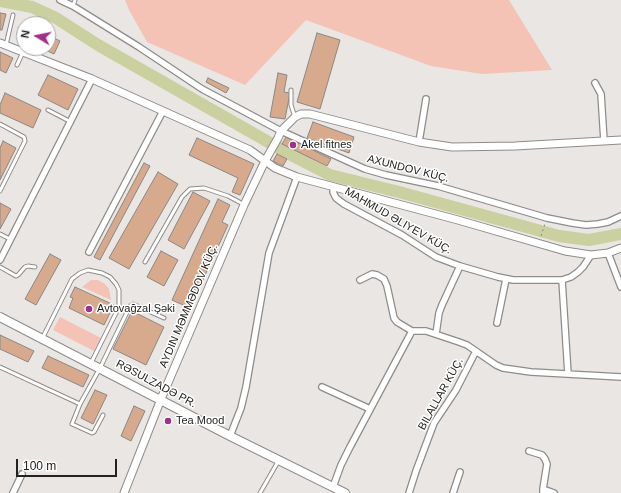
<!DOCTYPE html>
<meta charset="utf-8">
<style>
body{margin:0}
#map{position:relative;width:621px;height:493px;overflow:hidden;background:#e9e6e3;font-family:Helvetica,sans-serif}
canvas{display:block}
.north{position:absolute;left:16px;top:16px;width:40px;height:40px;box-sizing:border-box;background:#fff;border:1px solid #a7a7a6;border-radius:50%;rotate:280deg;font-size:11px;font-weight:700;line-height:16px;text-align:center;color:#232220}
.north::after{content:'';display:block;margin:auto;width:14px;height:18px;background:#a22f89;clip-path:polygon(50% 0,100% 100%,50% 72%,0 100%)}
.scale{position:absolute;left:16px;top:459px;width:101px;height:18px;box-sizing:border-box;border:2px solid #232220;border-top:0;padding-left:5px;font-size:12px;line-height:14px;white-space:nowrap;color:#232220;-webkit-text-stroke:3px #fff;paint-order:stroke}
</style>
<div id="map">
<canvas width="621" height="493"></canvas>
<div class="north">N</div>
<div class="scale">100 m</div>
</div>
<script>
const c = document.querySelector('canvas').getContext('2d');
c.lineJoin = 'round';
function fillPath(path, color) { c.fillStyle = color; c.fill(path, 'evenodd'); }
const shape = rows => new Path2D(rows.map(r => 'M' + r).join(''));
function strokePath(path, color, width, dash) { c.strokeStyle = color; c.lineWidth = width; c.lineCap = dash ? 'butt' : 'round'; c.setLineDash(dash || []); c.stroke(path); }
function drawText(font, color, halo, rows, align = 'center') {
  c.font = font + ' Helvetica,sans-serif'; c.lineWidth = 3; c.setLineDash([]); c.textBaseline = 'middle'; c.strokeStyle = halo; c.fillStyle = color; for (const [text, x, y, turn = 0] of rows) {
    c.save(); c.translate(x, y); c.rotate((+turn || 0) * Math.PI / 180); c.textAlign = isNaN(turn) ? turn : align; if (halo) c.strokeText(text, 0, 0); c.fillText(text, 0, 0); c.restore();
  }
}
fillPath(shape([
 [125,0,509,0,552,70,482,74,431,66,306,20,245,85,147,42,129,10],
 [91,280,98,280,105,284,109,289,111,300,82,287],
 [60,317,101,338,94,351,53,330]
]), '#f4c3b6');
strokePath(shape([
 [0,1,32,7,56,18,98,45,293,156,330,175,399,192,559,236,589,240,621,234]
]), '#cad09f', 12);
const building = shape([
 [0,13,6,14,2,30,0,30,0,13],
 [317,33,340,40,320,109,297,102,317,33],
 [48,35,60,41,54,54,41,48,48,48,48,35],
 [0,52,13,58,6,73,0,70,0,52],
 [278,73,287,75,284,92,290,93,285,119,270,117,278,73],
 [48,75,78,89,68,110,38,95,48,75],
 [208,78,229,88,226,93,206,82,208,78],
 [5,93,41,110,33,128,0,113,0,105,5,93],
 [313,122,354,137,349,153,307,138,313,122],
 [286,137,331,159,327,166,282,144,286,137],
 [197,138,254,164,240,195,232,192,238,178,189,155,197,138],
 [3,141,16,148,0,180,0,148,3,141],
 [277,154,287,159,283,166,273,161,277,154],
 [144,163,150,166,100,260,94,257,144,163],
 [158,172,178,184,129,269,109,258,158,172],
 [193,192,210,201,184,249,168,240,193,192],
 [218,199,230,205,222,222,228,225,190,308,172,300,218,199],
 [0,203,11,209,0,229,0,203],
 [161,251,178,260,164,286,147,277,161,251],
 [50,254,61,260,36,305,25,299,50,254],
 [75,287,114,305,104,325,69,308,73,298,70,297,75,287],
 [132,311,164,327,146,365,113,349,132,311],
 [0,335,34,351,28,362,0,349,0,335],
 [48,356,89,375,83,387,42,368,48,356],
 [95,390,107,395,93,424,81,418,95,390],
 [134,406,145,411,131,441,121,436,134,406]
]);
fillPath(building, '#d7aa8d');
strokePath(building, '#8a8785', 1);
const service = shape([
 [73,6,75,0],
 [6,45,13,15],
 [17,65,23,52],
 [291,90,291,105,295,117],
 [48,110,71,122],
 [0,124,24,137,25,141,0,191],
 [0,234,10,239],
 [145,262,182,197,190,189,204,188,228,196,243,204],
 [0,267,16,276,18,275,25,267,28,266,35,267],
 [43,337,72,279,80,273,88,270,102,273,110,277,116,284,119,290,119,307,91,363],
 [0,367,80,404,100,368,130,306,133,304,164,318],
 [80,404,72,424,92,433,94,432,103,415],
 [260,493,279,460]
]);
const minor = shape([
 [60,0,73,6,139,47,202,89,281,131,365,169,386,175,438,186,547,218,572,223,586,225,598,224,608,222,621,216],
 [595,83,601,94,604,141],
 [419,142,426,99],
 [334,187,333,192,336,198,344,204,402,235,436,257,460,266,498,277,513,280,562,280,571,277,578,272,583,267,591,255],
 [89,252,163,111],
 [608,253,621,287],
 [0,260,92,79],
 [360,280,372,274,377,275,384,279,387,286,394,318,397,322,412,331],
 [562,280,568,374],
 [497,323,506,279],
 [412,331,426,331,459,342,467,345,496,365,503,368,531,372,621,377],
 [436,334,439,313,442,305,460,266],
 [322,387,370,409],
 [230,436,241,408,246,387,269,253,297,177],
 [529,451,542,455,545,459,547,464,543,489],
 [333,487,341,465,350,447,412,331],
 [543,492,543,489,554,493],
 [13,493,22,474],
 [409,493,416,471,434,423,456,390,476,351],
 [453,493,460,472]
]);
const tertiary = shape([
 [0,43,92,79,163,111,250,150,275,168,297,177,458,220,565,251,591,255,608,253,621,248],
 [124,493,161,399,244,205,265,161,278,138,281,131,295,117,301,114,310,114,419,142,452,147,515,146,621,140]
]);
const secondary = shape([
 [0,317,230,436,345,493]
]);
strokePath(service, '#8e8c89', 5);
strokePath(minor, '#8e8c89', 8);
strokePath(tertiary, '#8e8c89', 9);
strokePath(secondary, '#8e8c89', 10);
strokePath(shape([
 [541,236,545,224]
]), '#888683', 1, [2, 3]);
strokePath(service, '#fff', 3);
strokePath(minor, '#fff', 5.5);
strokePath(tertiary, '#fff', 7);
strokePath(secondary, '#fff', 8);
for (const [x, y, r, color] of [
 [293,145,4,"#a22f89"],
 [89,309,4,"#a22f89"],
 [168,421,4,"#a22f89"]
]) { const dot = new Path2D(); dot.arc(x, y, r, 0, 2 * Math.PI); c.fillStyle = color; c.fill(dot); strokePath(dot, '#fff', 1.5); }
drawText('11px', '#232220', '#fff', [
 ["Akel fitnes",301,145],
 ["Avtovağzal Şəki",97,309],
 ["Tea Mood",176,421]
], 'left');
drawText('11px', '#232220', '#fff', [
 ["AXUNDOV KÜÇ.",408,169,14],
 ["MAHMUD ƏLIYEV KÜÇ.",398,221,30],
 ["AYDIN MƏMMƏDOV KÜÇ.",189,306,-67],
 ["RƏSULZADƏ PR.",156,384,28],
 ["BILALLAR KÜÇ.",441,394,-61]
]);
</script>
